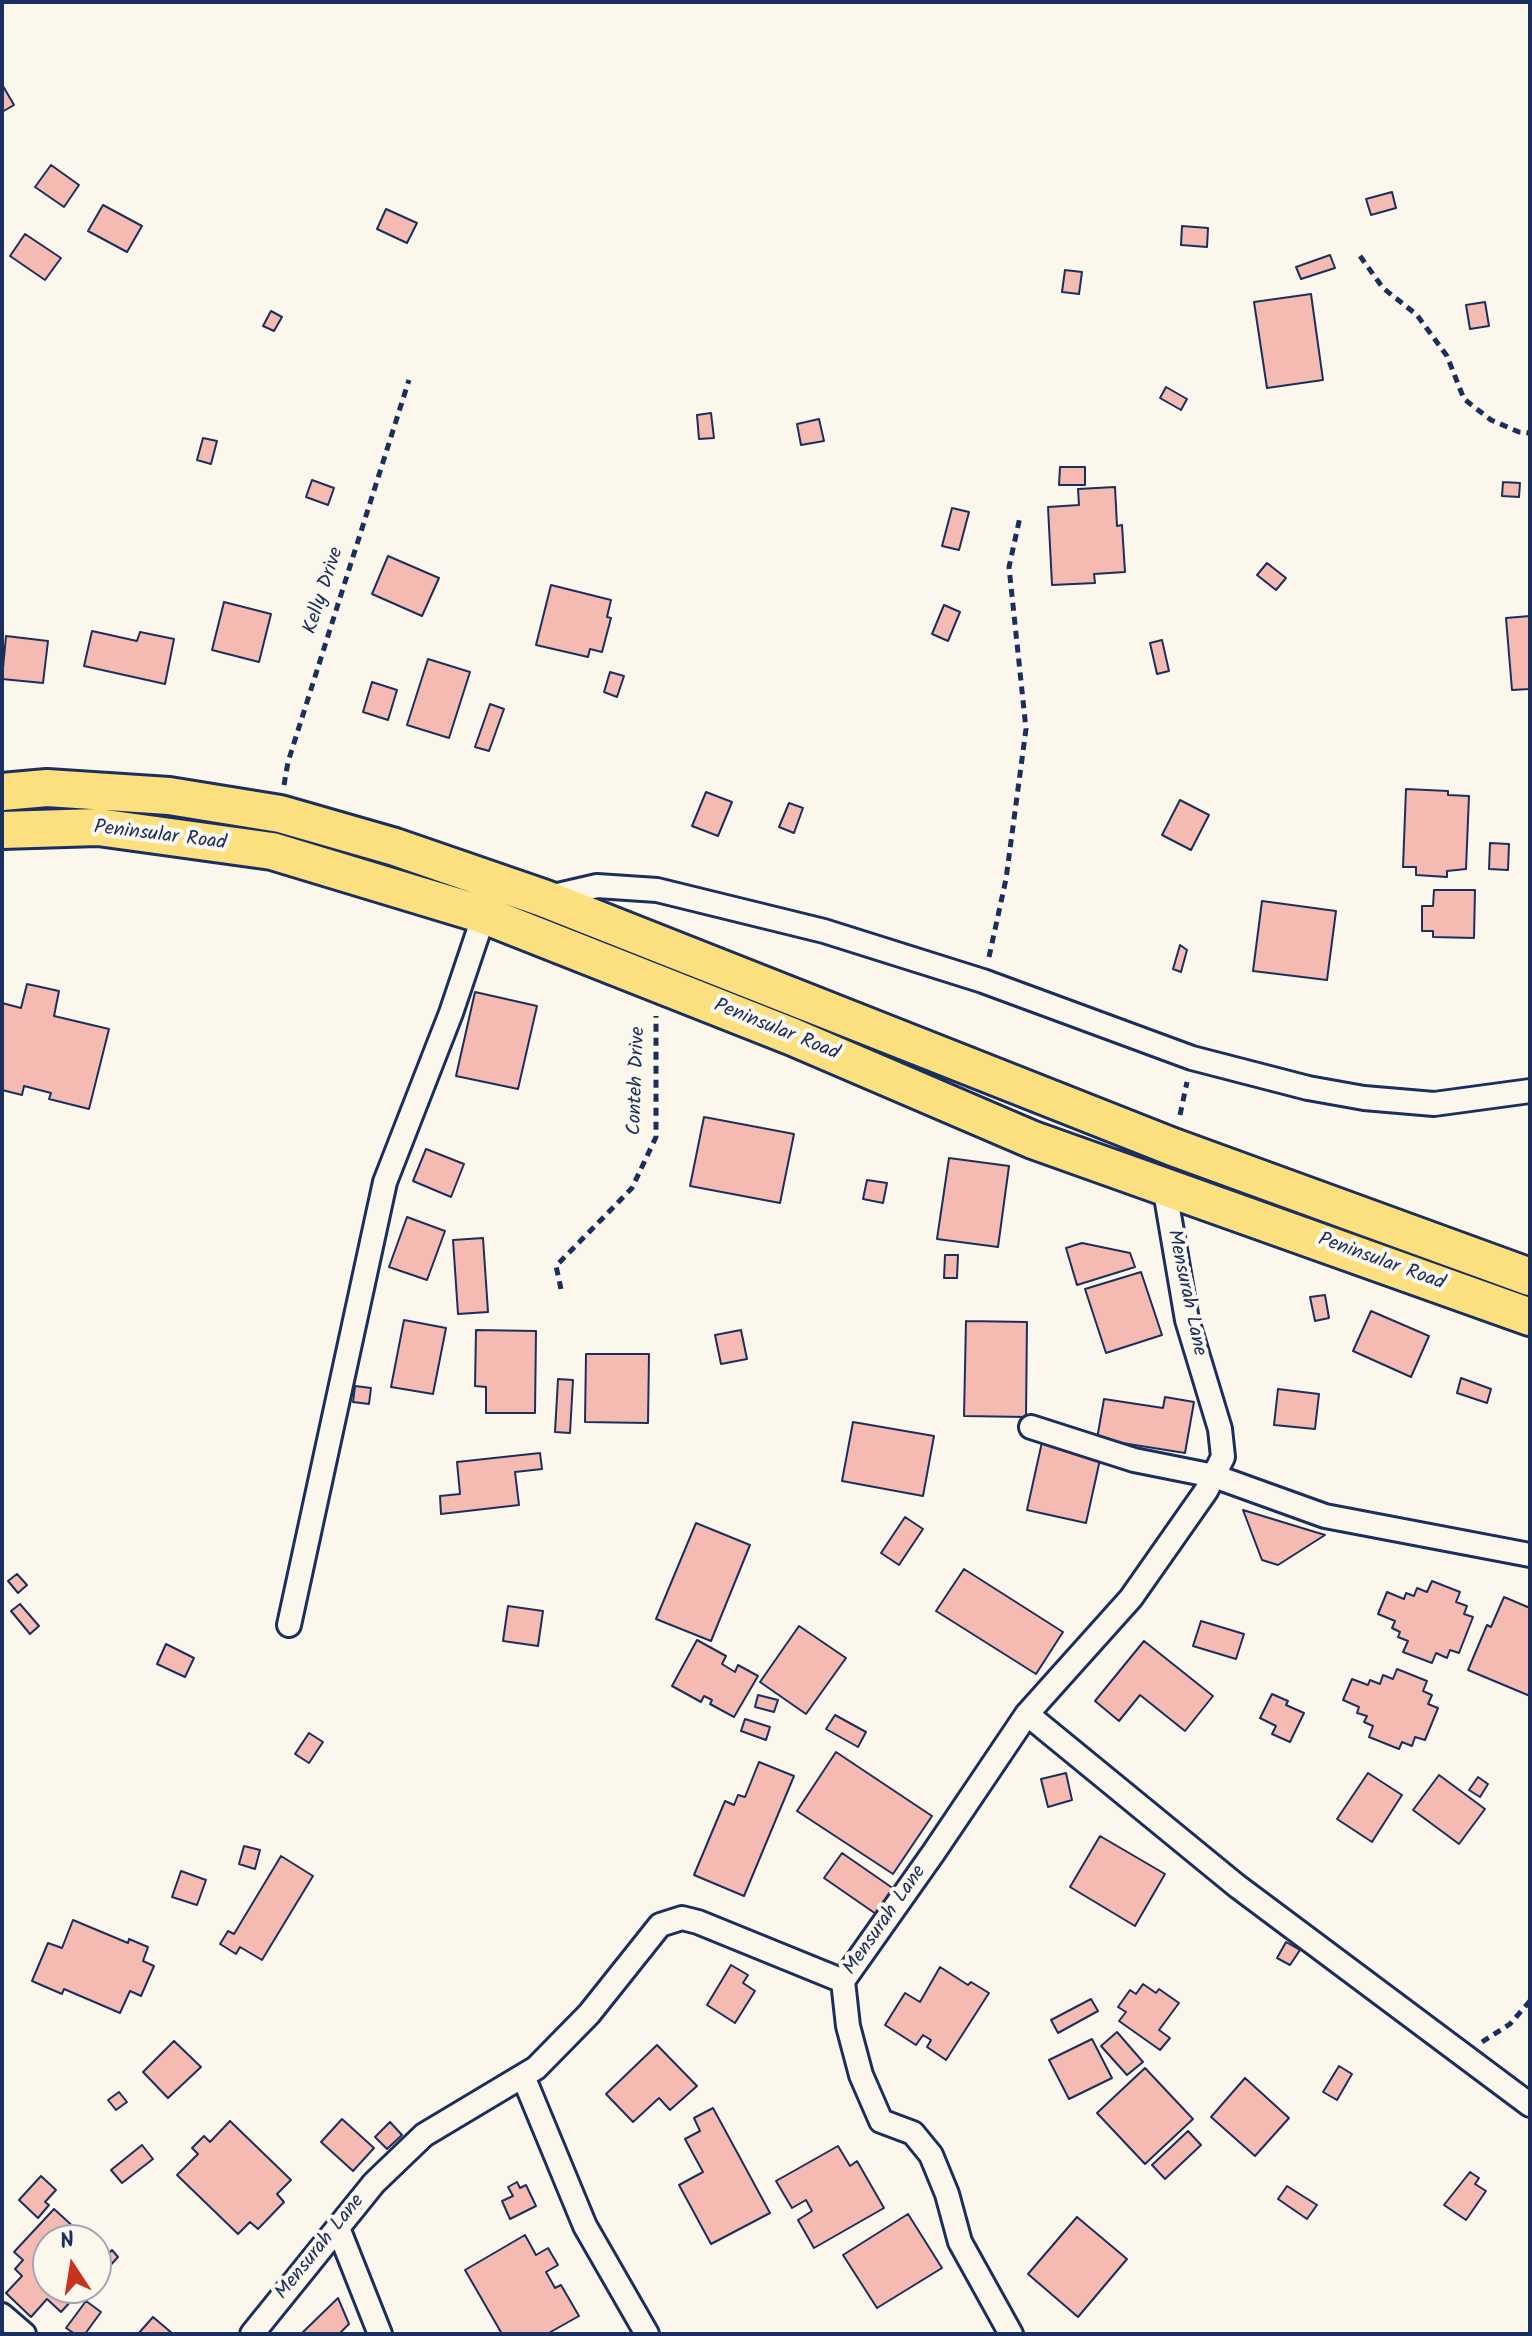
<!DOCTYPE html>
<style>
body{margin:0}
#map{position:relative;width:1532px;height:2336px;overflow:hidden;background:#fbf7ec;font-family:Kalam,sans-serif}
canvas{display:block}
.frame{position:absolute;inset:0;border:4px solid #1b2f5e;pointer-events:none}
.north{position:absolute;left:32px;top:2224px;width:80px;height:80px;box-sizing:border-box;background:#fbf7ec;border:2px solid #a1a7b3;border-radius:50%;rotate:348deg;font-size:22px;font-weight:700;line-height:32px;text-align:center;color:#1b2f5e}
.north::after{content:'';display:block;margin:auto;width:28px;height:36px;background:#c8321e;clip-path:polygon(50% 0,100% 100%,50% 72%,0 100%)}
</style>
<div id="map">
<canvas width="1532" height="2336"></canvas>
<div class="frame"></div>
<div class="north">N</div>
</div>
<script>
const c = document.querySelector('canvas').getContext('2d');
c.lineJoin = 'round';
function fillPath(path, color) { c.fillStyle = color; c.fill(path, 'evenodd'); }
const shape = rows => new Path2D(rows.map(r => 'M' + r).join(''));
function strokePath(path, color, width, dash) { c.strokeStyle = color; c.lineWidth = width; c.lineCap = dash ? 'butt' : 'round'; c.setLineDash(dash || []); c.stroke(path); }
function drawText(font, color, halo, rows, align = 'center') {
  c.font = font + ' Kalam,sans-serif'; c.lineWidth = 8; c.setLineDash([]); c.textBaseline = 'middle'; c.strokeStyle = halo; c.fillStyle = color; for (const [text, x, y, turn = 0] of rows) {
    c.save(); c.translate(x, y); c.rotate((+turn || 0) * Math.PI / 180); c.textAlign = isNaN(turn) ? turn : align; if (halo) c.strokeText(text, 0, 0); c.fillText(text, 0, 0); c.restore();
  }
}
const building = shape([
 [3,86,14,105,2,112,2,87,3,86],
 [51,165,79,185,64,207,35,187,51,165],
 [1392,192,1396,208,1371,215,1366,199,1392,192],
 [103,205,142,226,127,252,88,231,103,205],
 [386,209,417,223,407,243,377,229,386,209],
 [1182,226,1208,228,1207,247,1181,245,1182,226],
 [25,234,61,258,45,280,10,256,25,234],
 [1330,255,1335,268,1301,279,1296,267,1330,255],
 [1065,270,1082,272,1079,294,1062,292,1065,270],
 [1311,294,1323,380,1267,388,1254,302,1311,294],
 [1485,302,1489,326,1470,329,1466,305,1485,302],
 [271,311,282,317,274,331,263,326,271,311],
 [1166,387,1187,399,1181,410,1160,398,1166,387],
 [711,413,714,438,699,439,697,415,711,413],
 [819,419,824,441,801,445,797,424,819,419],
 [203,438,217,441,211,464,197,460,203,438],
 [1060,467,1085,467,1085,485,1059,485,1060,467],
 [312,480,334,488,328,505,306,497,312,480],
 [1503,482,1520,483,1519,497,1502,496,1503,482],
 [1115,487,1117,526,1122,525,1125,572,1094,574,1095,583,1052,585,1048,507,1079,505,1078,489,1115,487],
 [952,508,969,512,959,550,942,546,952,508],
 [388,556,439,578,422,616,372,594,388,556],
 [1267,563,1286,578,1276,590,1257,575,1267,563],
 [551,585,611,600,607,617,611,618,602,652,590,649,588,657,536,645,551,585],
 [224,602,271,614,259,662,212,650,224,602],
 [944,605,960,612,948,641,932,634,944,605],
 [1530,616,1530,689,1512,690,1506,618,1530,616],
 [92,631,137,641,140,632,174,639,165,684,84,666,92,631],
 [6,636,48,641,43,683,2,679,6,636],
 [1162,640,1169,671,1157,674,1150,643,1162,640],
 [428,659,470,672,449,738,407,725,428,659],
 [610,672,624,676,617,697,604,692,610,672],
 [372,682,397,690,388,720,363,712,372,682],
 [490,704,504,709,489,751,475,747,490,704],
 [1406,789,1448,791,1448,795,1469,796,1466,869,1447,871,1447,877,1416,875,1416,867,1403,867,1406,789],
 [706,792,732,802,718,836,692,826,706,792],
 [1180,800,1209,815,1191,850,1162,835,1180,800],
 [789,803,803,808,794,833,779,827,789,803],
 [1490,843,1509,844,1508,870,1489,869,1490,843],
 [1434,890,1475,890,1474,938,1433,937,1433,931,1422,931,1422,906,1433,906,1434,890],
 [1262,901,1336,911,1327,980,1253,971,1262,901],
 [1180,945,1187,950,1181,972,1173,969,1180,945],
 [27,984,59,991,54,1016,109,1029,89,1109,49,1099,51,1093,24,1086,22,1095,2,1090,2,1003,21,1008,27,984],
 [475,992,537,1006,518,1089,456,1076,475,992],
 [704,1117,794,1134,780,1203,690,1186,704,1117],
 [426,1149,464,1164,451,1197,413,1181,426,1149],
 [949,1158,1009,1166,998,1247,937,1239,949,1158],
 [867,1180,887,1183,883,1203,863,1199,867,1180],
 [407,1217,445,1231,427,1280,389,1267,407,1217],
 [483,1238,488,1312,458,1314,453,1240,483,1238],
 [1082,1243,1130,1253,1135,1267,1077,1285,1066,1248,1082,1243],
 [945,1255,958,1255,957,1278,944,1278,945,1255],
 [1141,1272,1162,1335,1106,1353,1085,1289,1141,1272],
 [1325,1295,1329,1318,1315,1321,1310,1297,1325,1295],
 [1371,1311,1429,1336,1411,1377,1353,1351,1371,1311],
 [404,1320,446,1328,433,1394,391,1387,404,1320],
 [966,1321,1027,1322,1026,1417,964,1416,966,1321],
 [476,1330,536,1331,535,1413,486,1413,486,1387,475,1386,476,1330],
 [741,1330,747,1359,721,1364,715,1335,741,1330],
 [586,1354,649,1354,648,1423,585,1422,586,1354],
 [1461,1378,1491,1389,1487,1403,1457,1393,1461,1378],
 [558,1379,573,1380,570,1433,555,1432,558,1379],
 [355,1386,371,1388,369,1404,353,1402,355,1386],
 [1278,1389,1319,1394,1315,1429,1274,1425,1278,1389],
 [1165,1397,1194,1402,1185,1453,1097,1439,1104,1399,1163,1408,1165,1397],
 [853,1422,934,1436,923,1496,842,1481,853,1422],
 [1042,1442,1101,1455,1086,1523,1027,1510,1042,1442],
 [540,1453,542,1469,515,1472,519,1505,441,1514,440,1496,460,1494,457,1462,540,1453],
 [1243,1510,1325,1535,1278,1565,1262,1560,1243,1510],
 [905,1517,923,1529,899,1565,881,1553,905,1517],
 [696,1523,750,1545,711,1641,656,1619,696,1523],
 [964,1569,1063,1632,1036,1674,936,1611,964,1569],
 [17,1574,27,1585,18,1593,8,1581,17,1574],
 [1432,1581,1460,1592,1456,1602,1467,1606,1464,1614,1473,1617,1459,1653,1450,1650,1447,1658,1436,1653,1432,1663,1403,1652,1408,1641,1398,1637,1400,1632,1392,1628,1395,1621,1378,1614,1387,1592,1404,1599,1406,1593,1414,1596,1417,1588,1427,1592,1432,1581],
 [1504,1597,1530,1608,1530,1696,1468,1670,1487,1625,1491,1627,1504,1597],
 [20,1604,39,1626,30,1634,11,1611,20,1604],
 [508,1606,543,1611,538,1646,503,1641,508,1606],
 [1201,1621,1244,1634,1236,1659,1193,1646,1201,1621],
 [799,1626,846,1658,806,1714,760,1682,799,1626],
 [697,1640,726,1656,722,1664,735,1672,738,1665,758,1676,734,1717,710,1704,712,1700,704,1696,701,1702,672,1686,697,1640],
 [1144,1641,1213,1696,1185,1731,1140,1695,1119,1721,1095,1701,1144,1641],
 [166,1644,194,1658,185,1677,157,1664,166,1644],
 [1397,1669,1427,1681,1423,1691,1432,1695,1428,1704,1438,1708,1425,1740,1415,1737,1412,1746,1402,1742,1399,1749,1369,1737,1373,1726,1364,1722,1367,1716,1357,1713,1359,1707,1343,1700,1352,1679,1368,1685,1370,1680,1380,1684,1383,1675,1393,1679,1397,1669],
 [1272,1694,1288,1701,1286,1705,1304,1713,1290,1742,1272,1734,1276,1726,1260,1718,1272,1694],
 [758,1695,778,1700,774,1712,755,1707,758,1695],
 [835,1715,866,1732,858,1747,826,1729,835,1715],
 [745,1719,770,1727,766,1740,741,1731,745,1719],
 [309,1733,323,1742,309,1763,295,1754,309,1733],
 [836,1752,932,1816,893,1874,797,1811,836,1752],
 [759,1762,794,1776,744,1896,694,1875,725,1801,734,1805,738,1795,745,1797,759,1762],
 [1066,1773,1072,1800,1048,1807,1041,1779,1066,1773],
 [1368,1773,1402,1795,1372,1842,1337,1819,1368,1773],
 [1439,1775,1485,1809,1459,1844,1413,1810,1439,1775],
 [1478,1777,1488,1784,1480,1797,1469,1790,1478,1777],
 [1100,1836,1165,1874,1135,1926,1070,1887,1100,1836],
 [244,1846,260,1850,255,1869,239,1864,244,1846],
 [842,1853,894,1889,876,1914,824,1878,842,1853],
 [281,1856,313,1876,262,1960,240,1947,236,1954,220,1944,228,1931,234,1934,281,1856],
 [181,1871,206,1880,197,1905,172,1897,181,1871],
 [73,1920,128,1943,129,1939,148,1947,143,1961,154,1966,141,1996,130,1991,120,2013,64,1989,62,1994,32,1981,48,1943,62,1948,73,1920],
 [1286,1942,1300,1950,1290,1965,1277,1958,1286,1942],
 [731,1965,748,1975,743,1983,755,1991,735,2023,707,2005,731,1965],
 [940,1967,968,1985,971,1982,989,1993,946,2060,927,2047,931,2040,923,2035,916,2045,885,2025,905,1993,920,2002,940,1967],
 [1143,1984,1156,1993,1159,1989,1179,2003,1159,2030,1170,2038,1160,2050,1119,2021,1126,2012,1118,2007,1130,1990,1136,1994,1143,1984],
 [1091,1999,1098,2011,1058,2033,1051,2020,1091,1999],
 [1117,2032,1143,2062,1127,2075,1101,2046,1117,2032],
 [1092,2039,1112,2078,1069,2099,1049,2060,1092,2039],
 [174,2041,201,2067,168,2098,143,2072,174,2041],
 [657,2045,697,2086,670,2110,659,2098,633,2122,606,2094,657,2045],
 [1339,2066,1352,2074,1337,2100,1323,2092,1339,2066],
 [1145,2068,1193,2119,1145,2164,1097,2113,1145,2068],
 [1245,2078,1289,2118,1255,2156,1211,2117,1245,2078],
 [119,2092,127,2102,116,2110,108,2100,119,2092],
 [713,2108,770,2213,711,2244,679,2185,703,2172,685,2139,700,2131,694,2118,713,2108],
 [342,2119,374,2148,353,2171,321,2142,342,2119],
 [230,2121,291,2180,277,2194,284,2202,258,2229,250,2222,238,2234,177,2175,198,2154,192,2148,204,2136,210,2142,230,2121],
 [390,2122,402,2135,387,2149,375,2137,390,2122],
 [1188,2131,1201,2145,1165,2179,1152,2165,1188,2131],
 [142,2145,153,2159,122,2183,111,2170,142,2145],
 [838,2146,850,2166,857,2161,884,2208,814,2248,798,2220,812,2211,806,2200,792,2208,776,2181,838,2146],
 [1470,2172,1479,2178,1475,2184,1486,2191,1466,2220,1444,2205,1470,2172],
 [41,2176,56,2190,45,2202,49,2205,38,2218,19,2200,41,2176],
 [517,2182,520,2188,526,2185,536,2206,510,2219,502,2201,513,2196,508,2187,517,2182],
 [1287,2186,1317,2205,1307,2219,1278,2199,1287,2186],
 [54,2209,88,2240,48,2240,48,2288,83,2288,61,2312,47,2299,31,2317,6,2293,22,2276,15,2269,23,2260,14,2252,54,2209],
 [908,2214,942,2268,877,2308,843,2255,908,2214],
 [1077,2217,1127,2259,1078,2317,1028,2274,1077,2217],
 [525,2235,536,2255,548,2248,558,2265,546,2272,555,2288,561,2285,579,2316,547,2334,502,2334,465,2270,525,2235],
 [96,2241,109,2253,112,2250,118,2257,97,2280,96,2241],
 [338,2298,349,2324,339,2334,301,2334,338,2298],
 [86,2301,101,2312,85,2334,75,2334,66,2328,86,2301],
 [153,2317,173,2334,138,2334,153,2317]
]);
fillPath(building, '#f5bab2');
strokePath(building, '#1b2f5e', 2);
const minor = shape([
 [545,898,597,886,657,890,824,931,983,981,1192,1058,1308,1088,1364,1098,1434,1104,1530,1091],
 [1031,1427,1134,1460,1214,1476,1325,1516,1530,1555],
 [289,1625,385,1182,451,1013,484,915],
 [1027,1714,1237,1886,1530,2105],
 [843,1981,934,1852,1027,1714,1131,1598,1206,1491,1223,1457,1220,1429,1187,1320,1164,1185],
 [843,1981,848,2026,861,2075,881,2121,913,2133,931,2155,947,2194,960,2242,1011,2334],
 [523,2076,585,2226,647,2334],
 [338,2228,380,2334],
 [2,2315,24,2334],
 [252,2334,374,2183,424,2135,536,2068,589,2014,660,1925,682,1918,698,1922,843,1981]
]);
const primary = shape([
 [2,792,47,788,169,796,280,814,395,847,543,898,1173,1147,1530,1277],
 [2,830,98,827,272,851,484,915,793,1037,1033,1140,1530,1317]
]);
strokePath(minor, '#1b2f5e', 28);
strokePath(primary, '#1b2f5e', 42);
strokePath(shape([
 [1360,256,1383,288,1417,315,1447,356,1464,399,1491,420,1519,432,1530,433],
 [284,785,288,762,409,380],
 [989,957,1006,879,1026,729,1009,567,1020,517],
 [1180,1115,1187,1082],
 [561,1289,556,1266,632,1188,656,1137,656,1016],
 [1482,2042,1510,2024,1530,2001]
]), '#1b2f5e', 5, [8, 6]);
strokePath(minor, '#fbf7ec', 22);
strokePath(primary, '#fce080', 36);
drawText('20px', '#1b2f5e', '#fbf7ec', [
 ["Kelly Drive",325,591,-72],
 ["Peninsular Road",160,837,7],
 ["Peninsular Road",776,1031,22],
 ["Conteh Drive",638,1081,-88],
 ["Peninsular Road",1381,1263,20],
 ["Mensurah Lane",1185,1293,78],
 ["Mensurah Lane",886,1921,-55],
 ["Mensurah Lane",321,2248,-51]
]);
</script>
